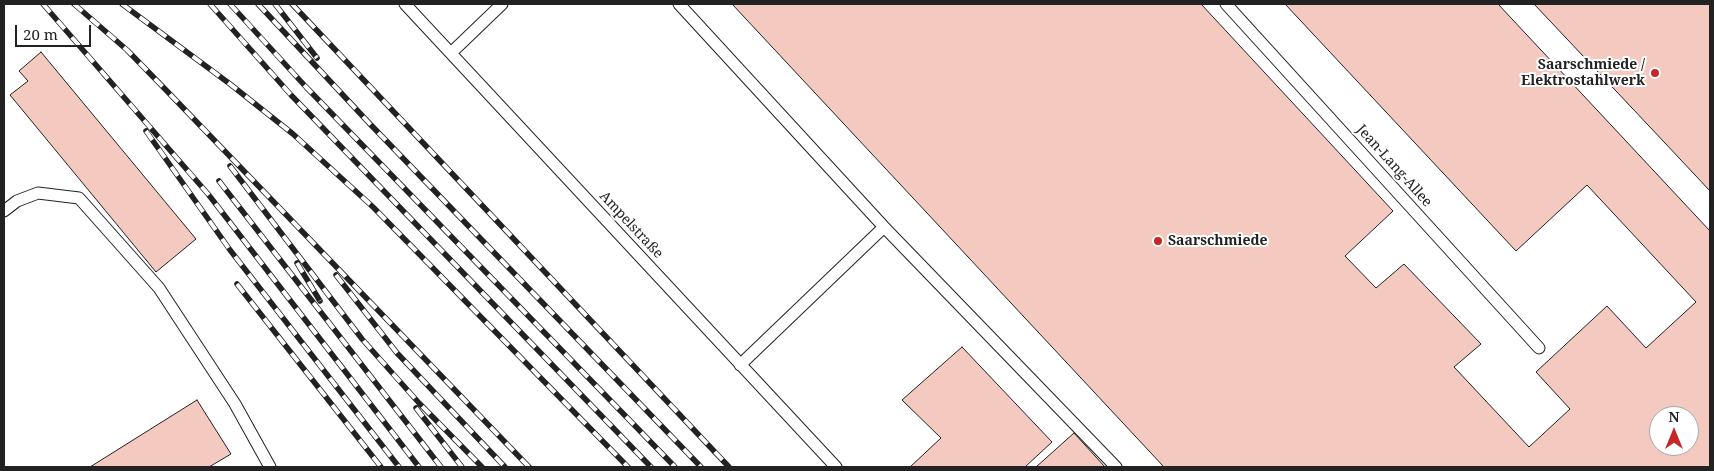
<!DOCTYPE html>
<meta charset="utf-8">
<style>
body{margin:0}
#map{position:relative;width:1714px;height:471px;overflow:hidden;background:#fff;font-family:"Noto Serif",serif}
canvas{display:block}
.frame{position:absolute;inset:0;border:5px solid #222;pointer-events:none}
.north{position:absolute;left:1649px;top:406px;width:50px;height:50px;box-sizing:border-box;background:#fff;border:1px solid #a7a7a7;border-radius:50%;rotate:0deg;font-size:14px;font-weight:700;line-height:20px;text-align:center;color:#222}
.north::after{content:'';display:block;margin:auto;width:18px;height:22px;background:#c62828;clip-path:polygon(50% 0,100% 100%,50% 72%,0 100%)}
.scale{position:absolute;left:15px;top:25px;width:76px;height:22px;box-sizing:border-box;border:2px solid #222;border-top:0;padding-left:6px;font-size:15px;line-height:18px;white-space:nowrap;color:#222;-webkit-text-stroke:4px #fff;paint-order:stroke}
</style>
<div id="map">
<canvas width="1714" height="471"></canvas>
<div class="frame"></div>
<div class="north">N</div>
<div class="scale">20 m</div>
</div>
<script>
const c = document.querySelector('canvas').getContext('2d');
c.lineJoin = 'round';
function fillPath(path, color) { c.fillStyle = color; c.fill(path, 'evenodd'); }
const shape = rows => new Path2D(rows.map(r => 'M' + r).join(''));
function strokePath(path, color, width, dash) { c.strokeStyle = color; c.lineWidth = width; c.lineCap = dash ? 'butt' : 'round'; c.setLineDash(dash || []); c.stroke(path); }
function drawText(font, color, halo, rows, align = 'center') {
  c.font = font + ' "Noto Serif",serif'; c.lineWidth = 4; c.setLineDash([]); c.textBaseline = 'middle'; c.strokeStyle = halo; c.fillStyle = color; for (const [text, x, y, turn = 0] of rows) {
    c.save(); c.translate(x, y); c.rotate((+turn || 0) * Math.PI / 180); c.textAlign = isNaN(turn) ? turn : align; if (halo) c.strokeText(text, 0, 0); c.fillText(text, 0, 0); c.restore();
  }
}
const building = shape([
 [732,4,1201,4,1393,211,1345,256,1376,288,1404,264,1481,344,1454,367,1529,447,1570,409,1536,372,1607,306,1646,348,1696,302,1587,185,1516,251,1285,4,1498,4,1710,231,1710,467,1164,467,732,4],
 [1659,416,1689,416,1689,446,1659,446,1659,416],
 [1534,4,1710,4,1710,191,1665,143,1534,4],
 [41,52,196,239,156,272,10,95,28,81,19,71,41,52],
 [962,347,1052,442,1025,467,910,467,941,438,902,400,962,347],
 [197,400,231,454,209,467,90,467,197,400],
 [1074,433,1105,467,1036,467,1074,433]
]);
fillPath(building, '#f3c9c0');
strokePath(building, '#222', 1);
const service = shape([
 [405,4,836,467],
 [679,4,884,227,1116,467],
 [1226,4,1539,348],
 [451,53,502,4],
 [4,211,17,201,38,193,79,198,159,288,235,404,270,467],
 [740,365,884,227]
]);
strokePath(service, '#222', 13);
strokePath(service, '#fff', 11);
const rail = shape([
 [43,4,208,194,419,467],
 [74,4,127,50,165,89,529,467],
 [122,4,230,84,293,134,373,207,628,467],
 [210,4,291,95,651,467],
 [230,4,306,87,675,467],
 [258,4,370,124,701,467],
 [275,4,317,58],
 [292,4,729,467],
 [146,131,230,250,399,467],
 [230,166,362,339,419,403,482,467],
 [219,181,441,467],
 [297,263,320,301],
 [336,275,397,353,505,467],
 [237,284,381,467],
 [416,408,462,467]
]);
strokePath(rail, '#222', 5.5);
strokePath(rail, '#fff', 4, [11]);
for (const [x, y, r, color] of [
 [1655,73,5,"#c62828"],
 [1158,241,5,"#c62828"]
]) { const dot = new Path2D(); dot.arc(x, y, r, 0, 2 * Math.PI); c.fillStyle = color; c.fill(dot); strokePath(dot, '#fff', 2); }
drawText('bold 14px', '#222', '#fff', [
 ["Saarschmiede /",1645,65],
 ["Elektrostahlwerk",1645,81],
 ["Saarschmiede",1168,241,"left"]
], 'right');
drawText('14px', '#222', '#fff', [
 ["Jean-Lang-Allee",1394,166,48],
 ["Ampelstraße",631,225,47]
]);
</script>
